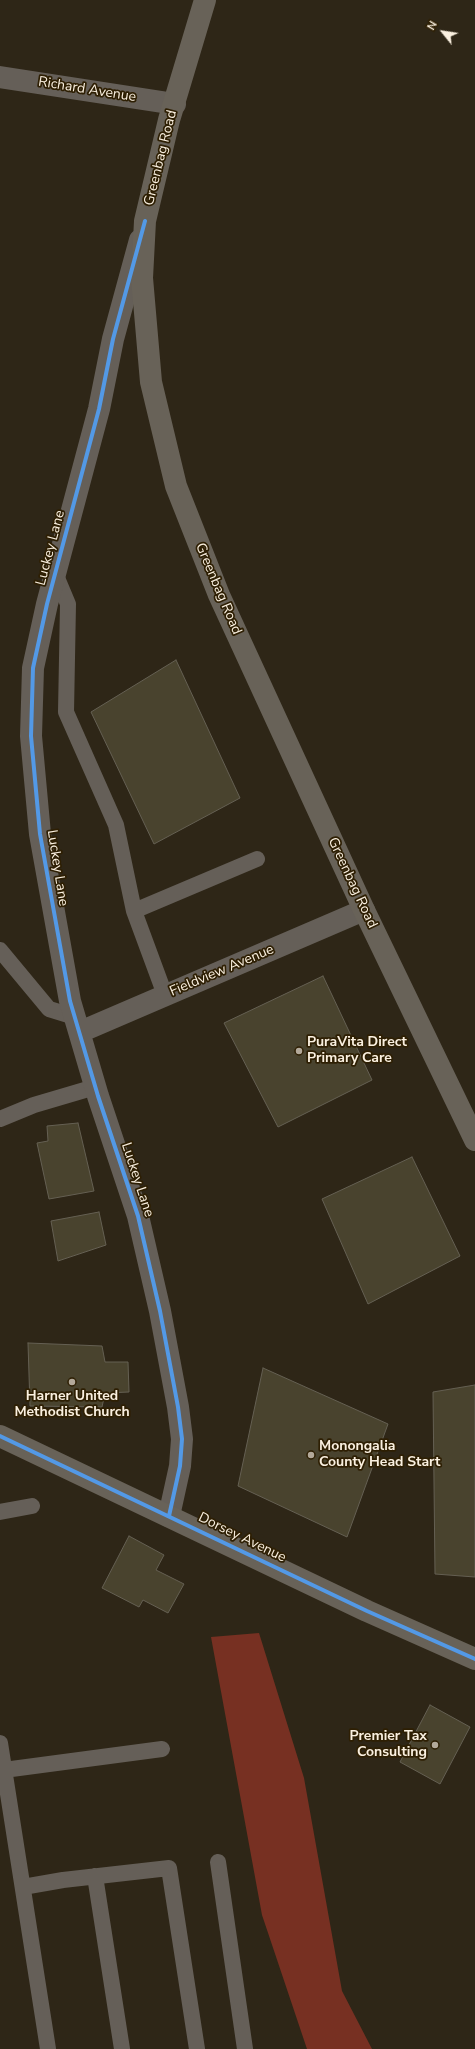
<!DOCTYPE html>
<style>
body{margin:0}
#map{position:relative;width:475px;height:2049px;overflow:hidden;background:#2e2617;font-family:"Nunito Sans",sans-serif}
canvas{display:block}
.north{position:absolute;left:423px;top:12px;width:40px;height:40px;-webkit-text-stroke:3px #2e1f03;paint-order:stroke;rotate:300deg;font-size:11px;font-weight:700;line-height:16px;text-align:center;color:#faf0e0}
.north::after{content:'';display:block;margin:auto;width:14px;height:18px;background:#faf0e0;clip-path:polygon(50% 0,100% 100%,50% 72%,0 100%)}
</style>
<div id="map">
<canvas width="475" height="2049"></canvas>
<div class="north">N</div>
</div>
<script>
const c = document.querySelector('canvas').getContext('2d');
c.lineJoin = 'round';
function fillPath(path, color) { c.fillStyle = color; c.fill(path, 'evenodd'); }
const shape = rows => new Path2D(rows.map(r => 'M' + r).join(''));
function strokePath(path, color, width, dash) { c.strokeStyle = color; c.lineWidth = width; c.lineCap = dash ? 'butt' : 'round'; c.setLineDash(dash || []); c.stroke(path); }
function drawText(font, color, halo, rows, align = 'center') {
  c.font = font + ' "Nunito Sans",sans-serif'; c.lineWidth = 3.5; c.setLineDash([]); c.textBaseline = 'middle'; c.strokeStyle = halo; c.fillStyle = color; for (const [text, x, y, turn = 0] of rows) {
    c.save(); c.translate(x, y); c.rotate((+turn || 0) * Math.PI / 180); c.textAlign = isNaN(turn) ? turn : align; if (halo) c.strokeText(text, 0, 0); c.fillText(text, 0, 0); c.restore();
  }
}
fillPath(shape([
 [259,1633,304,1778,342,1991,372,2049,307,2049,262,1915,211,1637]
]), '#773022');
const building = shape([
 [176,660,240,798,154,844,91,712,176,660],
 [323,976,372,1080,278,1127,224,1023,323,976],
 [78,1123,94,1191,49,1199,37,1143,48,1141,47,1126,78,1123],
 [412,1157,460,1256,368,1304,322,1199,412,1157],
 [99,1212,106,1245,58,1261,51,1221,99,1212],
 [28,1343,102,1346,105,1362,128,1362,129,1392,105,1393,102,1407,30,1406,28,1343],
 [263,1368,388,1424,347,1537,238,1486,263,1368],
 [475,1385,475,1577,435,1574,433,1392,475,1385],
 [129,1536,164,1555,156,1570,184,1584,168,1613,143,1600,139,1607,102,1588,129,1536],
 [430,1705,470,1727,440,1784,400,1762,430,1705]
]);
fillPath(building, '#49432e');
strokePath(building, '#656053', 1);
strokePath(shape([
 [55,573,68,604,66,712,116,825,134,911],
 [0,950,49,1009,75,1017],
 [165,995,134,911,257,859],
 [0,1119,34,1105,95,1087],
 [0,1512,32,1506],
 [0,1743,48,2049],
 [4,1770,162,1749],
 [218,1862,245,2049],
 [95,1876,122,2049],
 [23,1887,63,1880,169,1868,197,2049]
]), '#655f58', 16);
strokePath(shape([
 [0,77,175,104],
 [140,240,113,339,99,409,47,604,33,668,31,736,40,834,70,1001,98,1096,138,1216,160,1311,178,1407,182,1439,180,1466,169,1516],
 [80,1032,364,910]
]), '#655f58', 22);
strokePath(shape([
 [205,0,169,120,145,221,142,278,151,382,176,486,219,595,364,910,475,1140],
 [0,1436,367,1611,475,1659]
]), '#686258', 22);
strokePath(shape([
 [145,221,113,339,99,409,47,604,33,668,31,736,40,834,70,1001,98,1096,138,1216,160,1311,178,1407,182,1439,180,1466,169,1516],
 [0,1436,367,1611,475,1659]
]), '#5399e6', 4);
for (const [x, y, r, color] of [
 [299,1051,4,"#b3a99a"],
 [72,1382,4,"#b3a99a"],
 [311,1455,4,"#b3a99a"],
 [435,1745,4,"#b3a99a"]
]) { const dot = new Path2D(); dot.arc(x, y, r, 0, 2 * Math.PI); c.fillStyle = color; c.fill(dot); strokePath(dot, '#2e1f03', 1.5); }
drawText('14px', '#faf0e0', '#2e1f03', [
 ["Richard Avenue",87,90,9],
 ["Greenbag Road",161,158,-76],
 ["Luckey Lane",51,548,-75],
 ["Greenbag Road",218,589,67],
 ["Luckey Lane",57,868,81],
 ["Greenbag Road",352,883,65],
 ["Fieldview Avenue",222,971,-23],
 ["Luckey Lane",137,1180,72],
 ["Dorsey Avenue",242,1538,26]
]);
drawText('bold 14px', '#faf0e0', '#2e1f03', [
 ["PuraVita Direct",307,1043],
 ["Primary Care",307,1059],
 ["Harner United",72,1397,"center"],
 ["Methodist Church",72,1413,"center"],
 ["Monongalia",319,1447],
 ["County Head Start",319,1463],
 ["Premier Tax",427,1737,"right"],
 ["Consulting",427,1753,"right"]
], 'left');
</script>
